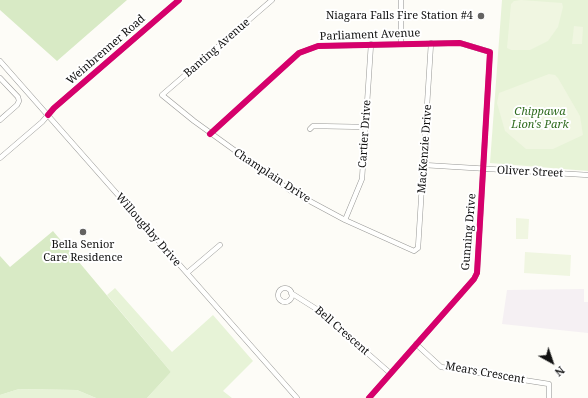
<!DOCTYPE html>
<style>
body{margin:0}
#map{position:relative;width:588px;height:398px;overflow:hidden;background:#fdfcf7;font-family:"Noto Serif",serif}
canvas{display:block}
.north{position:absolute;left:532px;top:342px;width:40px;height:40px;-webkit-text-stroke:3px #fff;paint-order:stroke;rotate:140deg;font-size:11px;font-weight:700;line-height:16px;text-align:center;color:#111}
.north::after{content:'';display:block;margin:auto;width:14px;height:18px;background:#111;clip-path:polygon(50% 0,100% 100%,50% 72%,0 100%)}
</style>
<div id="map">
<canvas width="588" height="398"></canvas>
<div class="north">N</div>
</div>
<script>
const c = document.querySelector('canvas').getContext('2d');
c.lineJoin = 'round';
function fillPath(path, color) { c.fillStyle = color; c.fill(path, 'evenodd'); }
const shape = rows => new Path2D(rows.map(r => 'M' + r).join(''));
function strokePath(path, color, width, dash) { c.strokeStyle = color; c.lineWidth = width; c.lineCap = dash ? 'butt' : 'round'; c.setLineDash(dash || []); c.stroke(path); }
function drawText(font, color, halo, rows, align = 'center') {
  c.font = font + ' "Noto Serif",serif'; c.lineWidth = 4; c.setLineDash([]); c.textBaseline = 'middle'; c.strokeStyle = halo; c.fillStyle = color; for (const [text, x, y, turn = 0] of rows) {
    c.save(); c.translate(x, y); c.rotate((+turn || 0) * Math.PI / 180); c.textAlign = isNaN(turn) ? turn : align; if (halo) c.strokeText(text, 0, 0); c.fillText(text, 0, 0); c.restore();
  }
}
fillPath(shape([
 [584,289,584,302,588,302,588,333,502,324,507,290]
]), '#f5f0f3');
fillPath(shape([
 [502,0,588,0,588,171,490,163],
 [115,288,172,352,213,315,253,361,223,391,232,398,147,398,171,372,107,295],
 [19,389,77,390,96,398,0,398,0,395]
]), '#e7f3d7');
fillPath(shape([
 [0,0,127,0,57,61,0,10],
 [53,231,171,372,147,398,96,398,77,390,19,389,0,395,0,256,10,267]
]), '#d8eac5');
fillPath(shape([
 [521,0,562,3,563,7,558,27,548,41,530,50,511,50,507,48,511,4,514,1],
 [574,26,583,27,582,44,572,44],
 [549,74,555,75,558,78,580,116,583,135,553,149,526,149,505,131,497,103,499,93],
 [516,218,529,219,528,239,516,239],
 [525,252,571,255,570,276,524,273]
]), '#f0f6e1');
const minor = shape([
 [272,0,162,95,194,121,291,191,345,220,414,251,418,248,431,43],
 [401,0,401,43],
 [0,61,297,398],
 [0,78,18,97,19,101,17,105,0,120],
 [310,129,313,126,366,127],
 [210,134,299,53,318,46,460,43,490,52,477,273,474,279,369,398],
 [0,158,42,122,54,108,179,0],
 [424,165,588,175],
 [345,220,362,179,371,44],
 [187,273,220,245],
 '278 295a7 7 0 1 1 14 0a7 7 0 1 1-14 0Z',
 [291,293,318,310,390,373],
 [416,344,441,367,549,384,549,398]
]);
strokePath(minor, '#979795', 5.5);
strokePath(minor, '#fffffe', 4.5);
strokePath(shape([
 [48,115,54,108,179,0],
 [210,134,299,53,318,46,460,43,490,52,477,273,474,279,369,398]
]), '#d6006c', 6);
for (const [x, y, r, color] of [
 [481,16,4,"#646362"],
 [83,232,4,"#646362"]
]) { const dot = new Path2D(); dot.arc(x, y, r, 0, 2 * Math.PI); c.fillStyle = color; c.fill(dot); strokePath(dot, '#fff', 1.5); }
drawText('11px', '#111', '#fff', [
 ["Niagara Falls Fire Station #4",473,16],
 ["Bella Senior",83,245,"center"],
 ["Care Residence",83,258,"center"]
], 'right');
drawText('11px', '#111', '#fff', [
 ["Parliament Avenue",370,35,-2],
 ["Banting Avenue",217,48,-41],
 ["Weinbrenner Road",106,50,-41],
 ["Cartier Drive",365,134,-86],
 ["MacKenzie Drive",425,149,-86],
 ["Oliver Street",530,172,3],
 ["Champlain Drive",272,176,33],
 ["Willoughby Drive",148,230,49],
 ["Gunning Drive",469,232,-85],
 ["Bell Crescent",342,331,41],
 ["Mears Crescent",485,373,10]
]);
drawText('italic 11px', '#2f6b1f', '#fff', [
 ["Chippawa",540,112],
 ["Lion's Park",540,125]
]);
</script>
